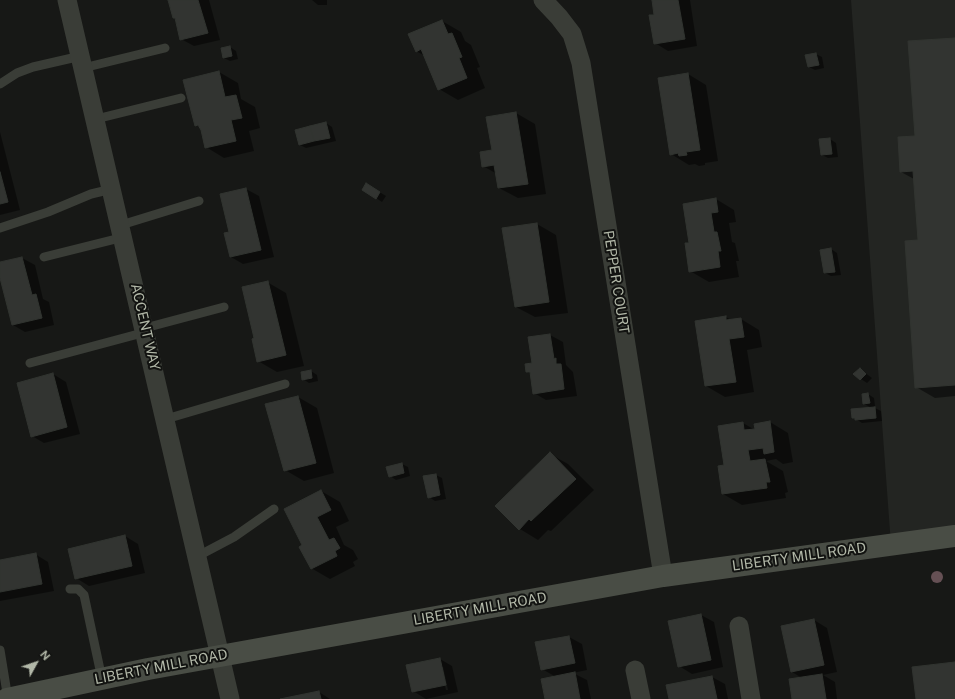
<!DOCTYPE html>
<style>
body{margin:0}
#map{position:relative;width:955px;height:699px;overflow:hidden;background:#171816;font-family:"Public Sans",sans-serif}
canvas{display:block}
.north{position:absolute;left:16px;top:643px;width:40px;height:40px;-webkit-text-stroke:3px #121311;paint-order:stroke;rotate:50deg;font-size:11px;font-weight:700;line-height:16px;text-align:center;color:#b2b8a8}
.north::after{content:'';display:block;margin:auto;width:14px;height:18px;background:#b2b8a8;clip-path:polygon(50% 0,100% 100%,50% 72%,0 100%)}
</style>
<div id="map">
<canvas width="955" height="699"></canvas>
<div class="north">N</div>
</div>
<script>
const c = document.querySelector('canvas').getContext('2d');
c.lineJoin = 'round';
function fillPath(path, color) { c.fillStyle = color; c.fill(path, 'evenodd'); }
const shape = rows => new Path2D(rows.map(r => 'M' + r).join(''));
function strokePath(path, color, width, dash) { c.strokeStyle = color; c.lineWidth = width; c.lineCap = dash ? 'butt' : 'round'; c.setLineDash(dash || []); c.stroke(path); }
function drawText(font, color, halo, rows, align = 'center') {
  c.font = font + ' "Public Sans",sans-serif'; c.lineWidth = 4; c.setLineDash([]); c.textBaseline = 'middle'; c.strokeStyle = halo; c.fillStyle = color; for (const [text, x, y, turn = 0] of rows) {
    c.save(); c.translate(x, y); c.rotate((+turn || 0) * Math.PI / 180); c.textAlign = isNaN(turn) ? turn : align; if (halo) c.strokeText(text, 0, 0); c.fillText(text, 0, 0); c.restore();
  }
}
fillPath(shape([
 [851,0,955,0,955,536,891,545]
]), '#232522');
fillPath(shape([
 [169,0,209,0,220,40,194,46,181,39],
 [312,0,327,0,327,5,318,5],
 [653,0,690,0,697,46,668,51,655,43,655,15],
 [442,21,461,32,465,41,471,45,480,67,477,68,485,88,458,100,439,89,425,56,416,51],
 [955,39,955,396,935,398,916,387,919,241,914,179,901,172],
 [230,47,236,51,238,59,230,61,224,58],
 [816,54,822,57,824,68,815,70,809,67],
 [219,72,238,83,241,99,255,107,260,128,249,131,254,151,224,158,206,147,201,128,196,125],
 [688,74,706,85,718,161,705,163,705,165,699,166,695,164,689,165,671,154],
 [516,113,535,124,546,194,518,198,499,188,497,174,483,166],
 [326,123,332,127,336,141,306,148,300,145],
 [0,132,20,210,0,215],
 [830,139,836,143,838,157,828,158,822,155],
 [373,188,386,196,382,202,376,198],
 [246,189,259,196,274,257,243,264,231,257,230,233],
 [716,199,734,210,736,222,729,223,732,242,735,243,739,261,736,261,739,277,709,282,690,271,690,244,684,204],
 [537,224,556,235,568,313,535,317,516,307],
 [831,249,837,253,841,275,831,276,825,273],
 [22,258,35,265,43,299,49,302,54,325,25,332,13,325,0,273,0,263],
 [267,282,286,293,304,366,277,372,258,361,255,339],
 [726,317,731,320,741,319,759,330,762,347,747,350,754,392,725,397,706,386],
 [550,335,563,342,566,365,573,372,577,396,546,400,534,393,531,374,527,372],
 [860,369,872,378,867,383,861,379],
 [311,371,317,375,318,381,309,383,303,379],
 [53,374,66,382,80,434,44,443,32,436,18,383],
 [868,394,874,398,875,406,873,407,881,411,882,421,862,423,853,417,872,408,864,404],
 [298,397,317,408,334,473,304,481,285,470],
 [770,422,788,433,793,462,783,464,776,459,766,461,783,471,788,492,785,493,786,498,742,505,723,494,725,466,743,423,755,430],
 [550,454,568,464,594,490,551,531,548,530,538,540,520,529],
 [402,464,408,467,410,476,396,480,390,476],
 [436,475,442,478,446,499,435,501,429,497],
 [321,491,340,502,349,521,336,527,344,545,353,550,358,559,353,562,355,566,330,579,311,568,303,546],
 [125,536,138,544,145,573,89,586,76,578],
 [35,554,48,562,54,591,0,601,0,561],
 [701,615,714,622,723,667,692,674,679,666],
 [814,620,827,628,837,672,823,675,835,682,837,699,793,699,802,678,792,672,782,627],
 [569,637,582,644,587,670,573,673,587,680,591,699,546,699,556,677,542,669],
 [440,659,452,666,458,692,426,699,413,691],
 [441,667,443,667,448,690,446,690],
 [712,677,725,684,728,699,670,699,668,686],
 [319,692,330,699,285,699]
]), '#0007');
const building = shape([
 [168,0,198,0,208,33,180,40,175,18,173,18,168,0],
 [652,0,678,0,685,39,654,44,649,15,654,15,652,0],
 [442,20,448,34,452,33,462,57,459,58,467,78,438,90,421,49,416,52,408,34,442,20],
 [955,38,955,385,915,388,905,241,918,240,913,171,900,172,898,137,915,136,908,41,955,38],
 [230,46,232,56,223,58,221,48,230,46],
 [816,53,819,65,808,67,805,55,816,53],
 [219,71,225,97,236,95,242,118,231,120,236,141,205,148,201,130,198,125,195,126,183,80,219,71],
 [688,73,700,150,686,152,687,155,679,156,678,153,670,155,658,78,688,73],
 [516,112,528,184,498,188,494,165,482,167,480,152,492,150,486,117,516,112],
 [326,122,330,138,314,141,310,126,326,122],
 [310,126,314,141,299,145,295,130,310,126],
 [830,138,832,154,821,155,819,139,830,138],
 [0,172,8,202,0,204,0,172],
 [366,183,380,192,376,199,362,190,366,183],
 [246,188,261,250,230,257,224,233,229,232,220,194,246,188],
 [716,198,718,212,711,213,714,232,717,232,721,251,718,251,720,267,689,272,685,243,689,243,683,204,716,198],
 [537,223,549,302,515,307,502,228,537,223],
 [831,248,835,272,824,273,820,250,831,248],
 [22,257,32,295,36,294,42,318,12,325,0,278,0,262,22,257],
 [268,281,286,355,257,362,252,339,254,338,242,287,268,281],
 [726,316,726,320,741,318,744,337,729,339,736,382,705,386,695,321,726,316],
 [550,334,554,359,556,358,556,364,561,364,564,389,533,394,530,372,526,372,525,364,532,363,528,337,550,334],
 [860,368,866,374,860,380,853,374,860,368],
 [311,370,312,378,302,380,301,372,311,370],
 [53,373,67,427,31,437,17,383,53,373],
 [868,393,870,403,863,404,862,394,868,393],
 [298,396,316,463,284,471,265,404,298,396],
 [875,407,876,418,855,420,855,418,852,418,851,409,875,407],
 [770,421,774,452,764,454,763,448,748,450,750,461,765,459,770,482,766,482,767,488,722,494,718,466,724,465,718,426,743,422,744,430,755,429,754,424,770,421],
 [550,452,576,479,531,521,529,519,519,530,495,506,550,452],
 [402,463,404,473,389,477,386,467,402,463],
 [436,474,440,495,428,498,423,476,436,474],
 [321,490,331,510,317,517,329,540,334,538,340,548,335,551,337,556,311,569,299,547,302,545,284,509,321,490],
 [125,535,132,566,75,579,68,549,125,535],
 [36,553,42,584,0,592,0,560,36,553],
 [701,614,711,660,678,667,668,621,701,614],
 [814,619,824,665,791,672,781,626,814,619],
 [569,636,575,663,541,670,535,642,569,636],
 [440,658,446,685,412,692,406,665,440,658],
 [955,662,955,699,916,699,912,667,955,662],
 [575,672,580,699,545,699,541,679,575,672],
 [822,674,826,699,792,699,789,679,822,674],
 [712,676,717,699,669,699,666,685,712,676],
 [319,691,321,699,280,699,319,691]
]);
fillPath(building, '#323431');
strokePath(building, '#313430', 1);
strokePath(shape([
 [83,68,165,48],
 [0,84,17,73,33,67,81,56],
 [96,119,181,98],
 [121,225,199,201],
 [0,228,48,212,91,194,112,189],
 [44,257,124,237],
 [145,328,224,307],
 [30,363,146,332],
 [166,419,285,384],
 [198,556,234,537,274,509],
 [70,589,78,589,84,595,102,679],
 [0,650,8,699]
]), '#3a3d37', 9);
strokePath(shape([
 [67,0,230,699],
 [543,0,559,17,572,34,581,63,663,576],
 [739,626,751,699],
 [635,670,641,699]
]), '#3a3d37', 19);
strokePath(shape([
 [7,699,148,669,663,576,955,536]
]), '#494d45', 22);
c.fillStyle = '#655054';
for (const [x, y] of [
 [937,577]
]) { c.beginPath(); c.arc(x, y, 6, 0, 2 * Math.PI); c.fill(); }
drawText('14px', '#b2b8a8', '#121311', [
 ["PEPPER COURT",616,282,81],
 ["ACCENT WAY",145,327,77],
 ["LIBERTY MILL ROAD",799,557,-8],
 ["LIBERTY MILL ROAD",480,609,-10],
 ["LIBERTY MILL ROAD",161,667,-11]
]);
</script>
